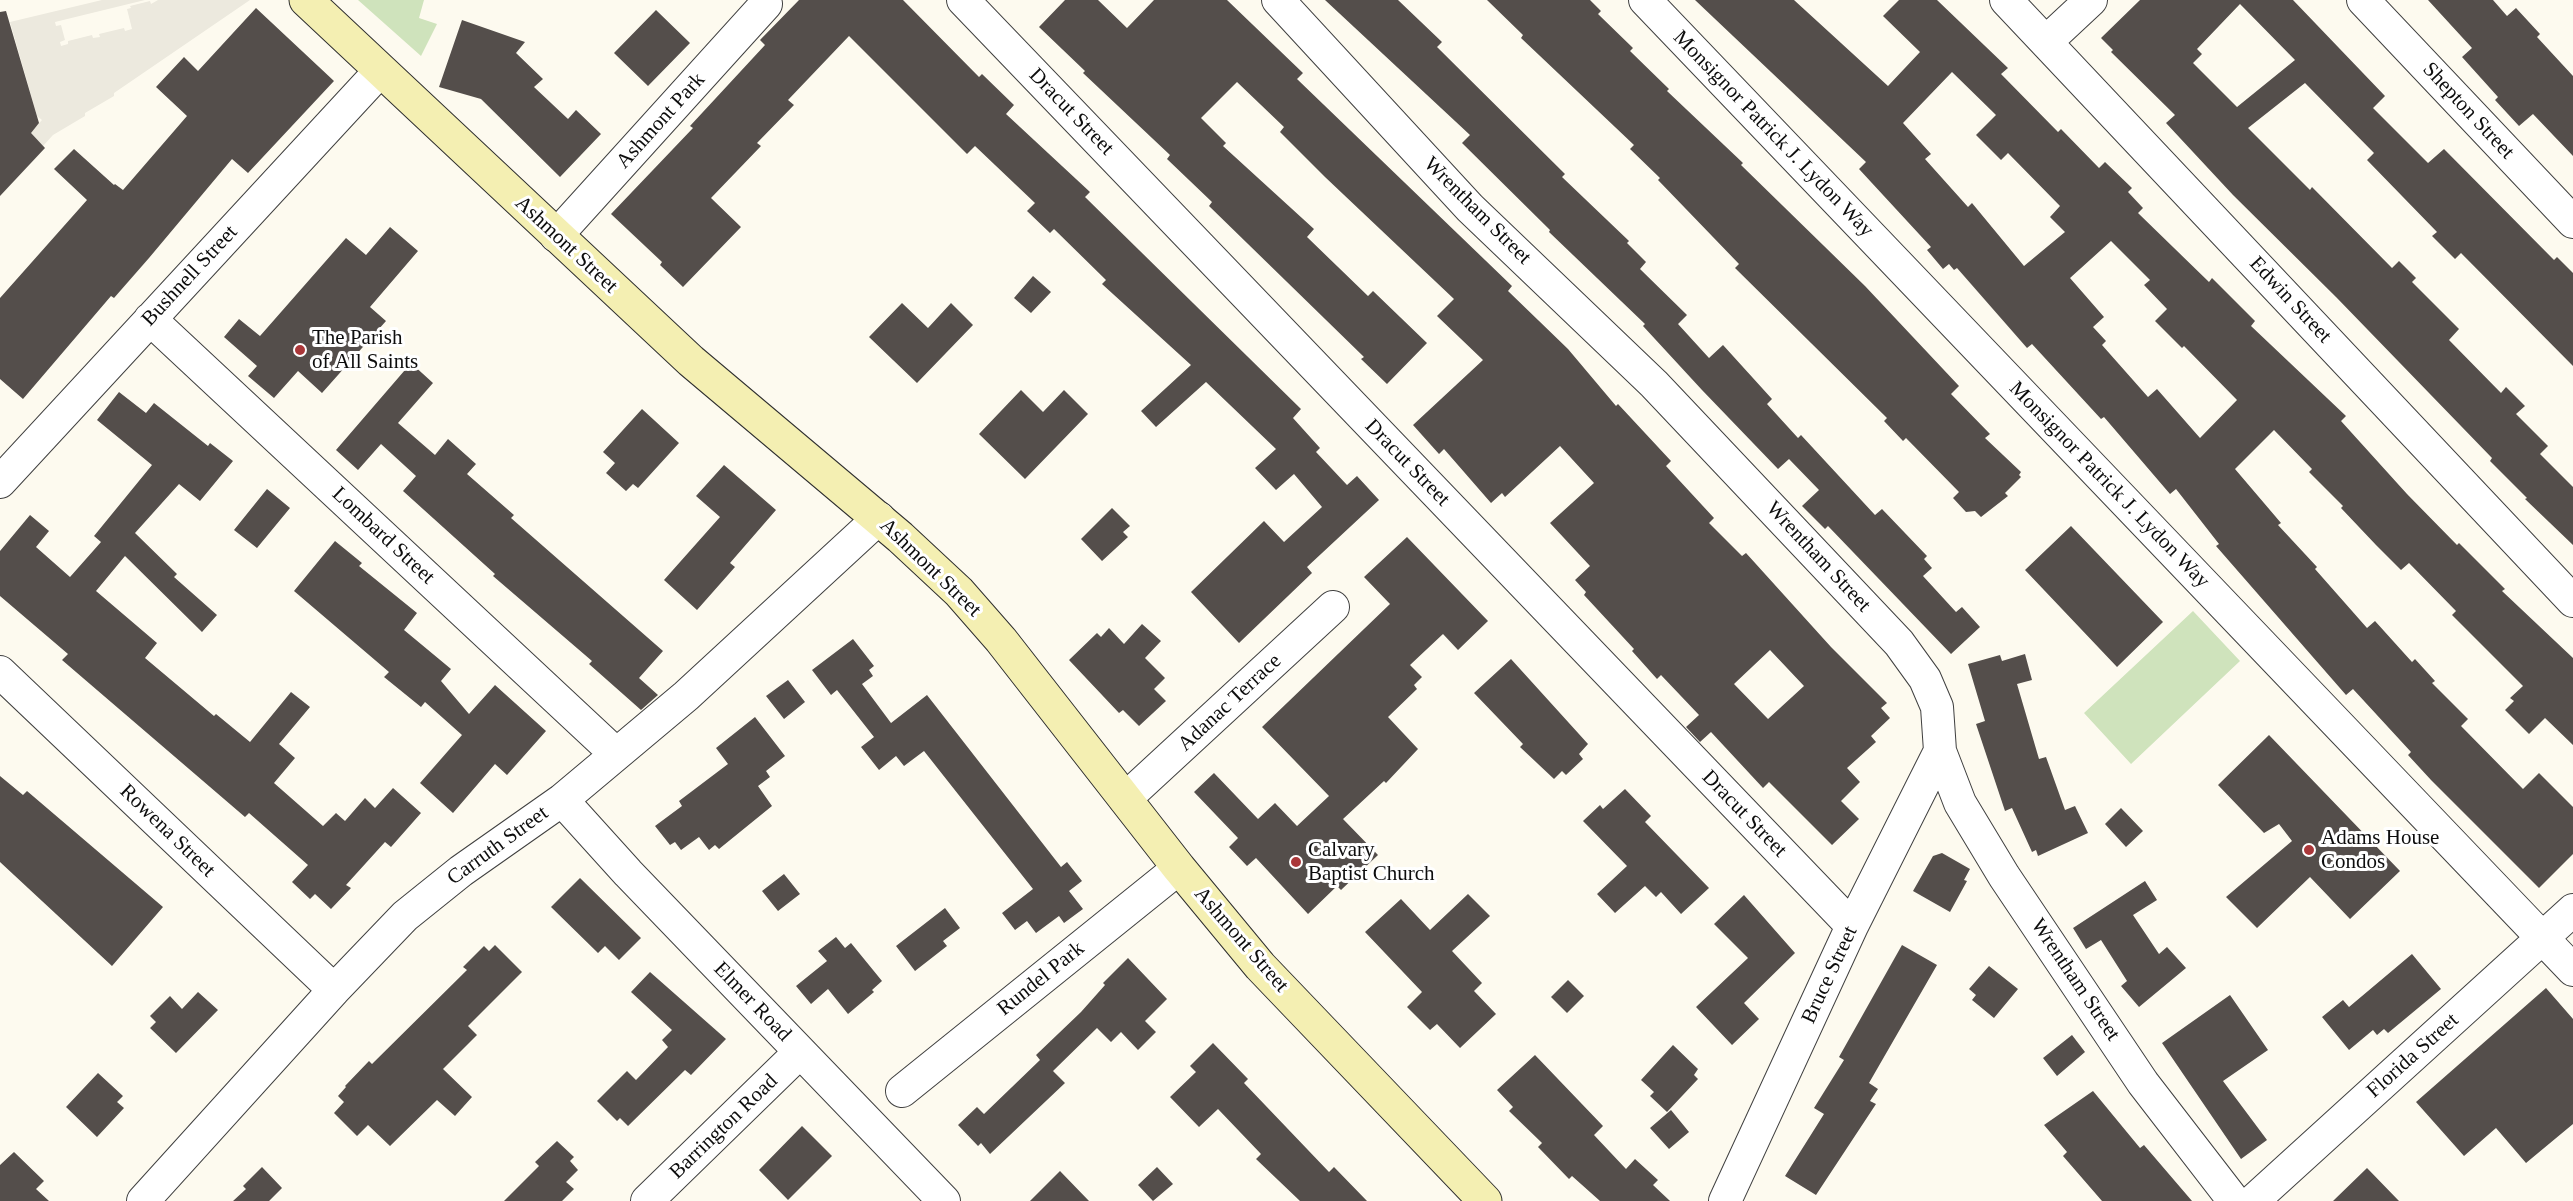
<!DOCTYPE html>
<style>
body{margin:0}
canvas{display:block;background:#fdfaef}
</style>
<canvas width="2573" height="1201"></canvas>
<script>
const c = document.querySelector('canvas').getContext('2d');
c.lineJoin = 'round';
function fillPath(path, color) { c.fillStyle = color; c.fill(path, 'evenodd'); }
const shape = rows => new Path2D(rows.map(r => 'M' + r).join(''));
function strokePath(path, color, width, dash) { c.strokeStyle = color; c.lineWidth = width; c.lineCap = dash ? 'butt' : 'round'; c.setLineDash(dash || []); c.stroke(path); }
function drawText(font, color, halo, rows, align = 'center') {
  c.font = font + ' Georgia,serif'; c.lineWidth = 6; c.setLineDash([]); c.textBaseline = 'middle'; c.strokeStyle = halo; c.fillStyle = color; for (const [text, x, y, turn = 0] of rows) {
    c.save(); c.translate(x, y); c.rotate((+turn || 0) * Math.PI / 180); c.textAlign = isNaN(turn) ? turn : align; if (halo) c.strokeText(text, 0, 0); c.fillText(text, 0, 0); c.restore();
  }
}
fillPath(shape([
 [358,0,424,0,419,18,437,24,421,56],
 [2193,611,2240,661,2131,764,2084,713]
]), '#cfe3bc');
fillPath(shape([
 [102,0,145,0,55,22,56,26,61,25,65,40,60,42,61,46,68,44,68,41,92,35,93,38,100,37,99,34,124,28,125,31,132,29,127,9,131,8,130,6,150,1,151,4,158,0,250,0,114,93,114,96,85,113,85,116,53,135,43,146,29,134,42,120,37,116,10,22]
]), '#ece9de');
fillPath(shape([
 [799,0,903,0,979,77,982,74,1014,105,1006,114,1090,192,1085,197,1301,409,1293,418,1320,448,1316,452,1347,485,1357,476,1379,500,1307,567,1312,573,1239,643,1191,592,1264,521,1284,542,1322,507,1294,474,1276,490,1255,468,1276,449,1206,382,1156,427,1141,411,1191,365,1102,284,1106,280,1054,229,1050,233,1027,211,1035,203,975,146,967,154,849,36,788,100,794,105,757,143,761,146,711,198,741,227,683,287,660,265,662,262,611,214,693,128,690,126,765,45,760,40],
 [1065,0,1098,0,1127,28,1154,0,1227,0,1303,73,1297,79,1512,286,1508,291,1568,349,1616,406,1618,404,1671,461,1666,466,1714,518,1709,523,1742,556,1746,553,1831,647,1887,703,1881,708,1890,718,1871,736,1876,742,1847,768,1860,782,1841,801,1859,819,1832,845,1769,782,1763,788,1711,732,1700,742,1686,727,1699,715,1661,675,1657,679,1632,651,1634,649,1584,595,1586,592,1575,580,1590,566,1550,523,1594,483,1560,446,1505,497,1502,493,1491,503,1444,449,1439,454,1413,425,1483,360,1437,316,1454,299,1325,177,1280,132,1284,127,1237,82,1201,118,1226,143,1223,146,1314,229,1307,237,1368,296,1373,291,1427,343,1387,384,1361,359,1364,357,1209,206,1212,202,1167,159,1170,155,1083,73,1085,71,1039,27],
 [1770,650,1804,686,1768,719,1734,684],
 [1325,0,1398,0,1442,42,1437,47,1565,174,1562,177,1629,241,1627,243,1646,262,1640,269,1687,315,1678,324,1709,358,1723,345,1772,399,1767,404,1798,438,1801,435,1875,515,1882,509,1927,556,1924,559,1932,568,1923,576,1956,612,1962,607,1980,627,1951,654,1828,526,1825,529,1802,506,1819,490,1789,459,1778,469,1702,390,1643,326,1645,324,1549,232,1550,230,1462,143,1470,135],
 [1487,0,1590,0,1601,11,1598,14,1633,48,1630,51,1669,89,1667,91,1743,163,1741,165,1865,286,1959,386,1951,394,1990,434,1985,438,2021,472,2019,475,2021,477,2005,493,2008,496,1981,517,1975,511,1966,512,1953,498,1959,492,1906,438,1903,441,1884,421,1887,418,1735,268,1739,264,1658,180,1660,178,1630,149,1634,145,1521,38,1523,35],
 [1695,0,1794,0,1888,86,1920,52,1883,16,1899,0,1937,0,2008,68,2001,74,2058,132,2061,129,2099,168,2105,162,2132,188,2128,192,2143,208,2138,213,2209,282,2212,278,2255,321,2251,326,2346,416,2341,421,2407,494,2457,545,2459,543,2505,589,2502,591,2573,658,2573,745,2545,718,2529,734,2505,710,2514,701,2510,698,2523,686,2452,615,2456,611,2409,563,2401,570,2376,545,2341,508,2343,506,2309,472,2312,469,2274,430,2235,469,2281,523,2278,525,2317,567,2315,569,2367,628,2375,621,2412,662,2415,659,2435,681,2432,683,2468,719,2461,726,2523,789,2539,773,2573,807,2573,854,2539,888,2431,780,2408,755,2411,752,2353,689,2346,695,2216,546,2219,544,2176,489,2170,494,2104,417,2101,419,2032,344,2027,348,1957,268,1954,270,1949,264,1943,269,1927,250,1931,247,1859,169,1866,162],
 [1952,72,1996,115,1976,135,2001,160,2008,153,2060,206,2050,217,2065,232,2024,266,1972,203,1968,207,1925,159,1931,154,1903,123],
 [2111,241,2150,280,2144,285,2167,309,2155,321,2182,348,2184,346,2237,400,2200,438,2157,389,2148,397,2102,345,2106,341,2093,327,2104,317,2070,278],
 [2140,0,2293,0,2385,96,2373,108,2428,163,2444,149,2554,260,2557,257,2573,273,2573,366,2461,253,2455,259,2432,236,2437,232,2367,160,2374,153,2305,83,2248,128,2310,190,2312,187,2392,268,2399,261,2416,278,2412,282,2459,329,2449,340,2501,393,2506,387,2525,406,2516,414,2548,446,2540,454,2573,487,2573,545,2525,499,2527,498,2490,461,2492,458,2336,297,2233,195,2166,123,2175,115,2111,52,2113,50,2101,38],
 [2240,4,2295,60,2237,107,2193,63,2202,54,2197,49],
 [2428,0,2493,0,2507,16,2516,8,2540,34,2537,37,2573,76,2573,156,2533,114,2519,126,2495,100,2498,97,2462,57,2472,48],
 [256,8,334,81,248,173,232,159,149,258,114,298,111,296,23,399,0,379,0,298,87,200,54,169,74,149,114,185,115,184,123,190,187,116,156,87,184,57,198,71],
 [656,10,690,43,648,86,614,53],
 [6,11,39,123,31,133,45,148,0,196,0,12],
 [462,20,525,42,516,53,543,79,534,87,568,119,576,110,601,134,560,177,481,99,439,87],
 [390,227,418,251,370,307,386,321,322,393,298,371,274,398,248,376,257,366,224,337,239,319,260,336,346,238,366,255],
 [1033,276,1051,292,1031,313,1014,298],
 [902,303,928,328,951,303,973,325,917,383,869,337],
 [411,363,433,383,398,423,435,455,448,439,476,464,467,474,514,515,511,518,663,651,639,678,658,695,641,710,589,664,592,661,493,576,495,574,403,491,416,476,381,444,358,470,336,450],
 [1021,390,1043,412,1064,390,1088,414,1025,479,979,434],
 [119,392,146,413,154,403,208,446,210,443,233,461,200,501,179,484,135,533,177,574,174,577,217,615,202,632,125,556,96,591,157,643,145,658,214,716,216,714,250,742,291,692,310,707,279,744,295,758,274,783,323,826,336,813,345,821,365,798,375,808,393,788,421,813,391,847,385,842,346,885,351,888,331,909,315,894,310,899,292,882,308,865,249,813,245,817,62,660,68,654,0,596,0,551,30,515,49,531,36,547,70,577,101,542,94,536,152,465,97,420],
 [642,409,679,443,638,488,633,484,626,491,606,473,615,463,603,452],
 [724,465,776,510,730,563,735,567,697,610,664,580,720,517,696,496],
 [267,489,290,508,257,548,234,530],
 [1112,508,1130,526,1123,532,1128,537,1102,561,1081,539],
 [2071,526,2163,622,2117,667,2025,570],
 [1407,537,1488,621,1458,650,1443,634,1410,665,1422,677,1414,685,1417,689,1388,717,1418,749,1386,783,1384,781,1343,819,1378,855,1341,890,1337,886,1308,914,1256,858,1247,866,1229,847,1238,838,1194,792,1214,773,1258,819,1275,803,1297,826,1329,796,1262,727,1390,604,1364,577],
 [335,541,362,563,359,566,417,613,404,630,451,669,441,681,469,714,495,685,546,731,507,775,495,764,453,813,420,783,462,735,425,702,421,707,384,677,389,672,294,591],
 [1142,624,1161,641,1145,658,1165,678,1154,689,1166,701,1139,726,1123,710,1119,713,1069,660,1097,633,1101,637,1109,628,1124,644],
 [853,639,874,666,869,670,873,676,862,684,891,723,927,695,1061,867,1067,862,1082,881,1069,891,1083,909,1064,923,1059,916,1036,933,1027,921,1015,930,1002,913,1033,889,924,751,904,766,896,756,879,770,861,747,874,737,837,690,831,695,812,670],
 [2025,654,2032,680,2017,684,2039,759,2046,757,2065,810,2075,806,2088,833,2038,856,2036,850,2032,852,2012,808,2005,811,1976,724,1985,721,1968,664,2000,655,2002,661],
 [1511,659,1588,744,1579,754,1583,759,1566,775,1562,771,1554,779,1520,747,1523,744,1474,693],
 [788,680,805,702,784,719,766,696],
 [755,717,785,756,766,771,770,777,758,786,772,806,719,849,715,845,709,850,699,837,681,850,675,842,670,845,655,826,682,806,679,801,728,764,716,748],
 [2269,735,2400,871,2350,919,2310,877,2257,928,2226,897,2292,841,2279,824,2264,833,2218,785],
 [0,776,23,795,27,791,163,907,112,966,0,862],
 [1625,789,1651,816,1645,822,1709,888,1681,914,1661,892,1656,897,1645,886,1615,913,1597,894,1627,866,1583,821,1600,805,1603,809],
 [2121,808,2143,831,2126,847,2105,824],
 [1942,853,1970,869,1964,880,1967,881,1950,912,1913,891,1933,856],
 [784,874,800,894,778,911,762,891],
 [580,878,641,938,619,960,605,946,598,953,551,907],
 [2145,881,2157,900,2133,915,2159,954,2167,947,2186,968,2139,1007,2121,986,2127,981,2101,940,2086,949,2073,928],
 [1468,894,1490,916,1452,951,1482,983,1474,991,1496,1014,1460,1048,1437,1024,1430,1030,1407,1007,1422,992,1365,932,1401,899,1430,930],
 [1744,895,1795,953,1744,1003,1759,1019,1732,1045,1696,1007,1748,958,1714,924],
 [945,908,960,928,943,941,947,946,915,971,896,946],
 [836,937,845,948,851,943,882,981,872,990,874,992,848,1014,828,989,811,1004,796,986,827,961,818,951],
 [495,945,522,972,468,1026,477,1035,443,1069,472,1097,455,1116,437,1100,390,1146,368,1125,357,1136,334,1113,344,1102,338,1096,346,1087,345,1086,369,1061,372,1064,467,970,463,967,484,946,489,951],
 [1902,945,1937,965,1869,1083,1878,1089,1870,1101,1876,1104,1816,1195,1785,1176,1824,1114,1814,1108,1844,1060,1839,1057],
 [2412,954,2441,989,2388,1033,2384,1029,2377,1035,2373,1030,2349,1050,2322,1017,2343,1000,2349,1007],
 [1128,958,1167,999,1145,1021,1156,1032,1138,1050,1121,1032,1111,1042,1097,1028,1053,1071,1065,1083,990,1154,981,1143,978,1146,958,1125,977,1107,984,1114,1040,1060,1036,1055,1081,1012,1105,985,1103,983],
 [1989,966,2018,989,1994,1018,1972,1000,1976,995,1969,989],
 [650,972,726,1039,691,1075,685,1070,628,1126,620,1118,617,1121,597,1101,627,1071,636,1080,668,1047,662,1040,672,1030,631,992],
 [1568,980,1584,996,1567,1013,1551,997],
 [2546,988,2573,1019,2573,1124,2526,1163,2496,1128,2464,1156,2416,1102],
 [198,992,218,1010,176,1053,150,1028,156,1022,150,1016,170,996,182,1009],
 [2230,995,2268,1050,2223,1081,2267,1140,2241,1159,2162,1043],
 [2072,1035,2085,1052,2057,1076,2043,1058],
 [1213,1043,1248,1079,1244,1083,1329,1172,1334,1167,1367,1201,1300,1201,1256,1159,1261,1154,1218,1109,1199,1127,1170,1097,1196,1072,1190,1066],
 [1673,1045,1698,1069,1694,1075,1698,1079,1667,1112,1650,1096,1654,1092,1641,1080],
 [1535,1055,1603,1126,1594,1135,1626,1169,1635,1159,1658,1180,1653,1185,1670,1201,1600,1201,1572,1176,1569,1179,1538,1147,1542,1143,1509,1111,1513,1107,1497,1090],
 [98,1073,123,1096,117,1102,124,1108,97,1137,66,1107],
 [2093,1091,2140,1148,2144,1145,2192,1201,2102,1201,2063,1156,2067,1152,2044,1125],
 [1671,1110,1689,1132,1669,1149,1650,1128],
 [802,1126,832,1156,788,1200,759,1170],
 [557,1141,574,1157,570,1161,578,1170,566,1182,574,1189,562,1201,504,1201,539,1166,535,1162],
 [14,1152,44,1181,36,1189,49,1201,0,1201,0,1165],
 [262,1167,282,1188,269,1201,233,1201,246,1189,243,1186],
 [1157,1167,1173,1184,1153,1201,1138,1185],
 [2367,1168,2399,1201,2333,1201],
 [1060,1171,1089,1201,1030,1201]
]), '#544e4b');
const street = shape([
 [963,0,1852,926],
 [1278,0,1470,208,1654,384,1899,643,1925,679,1937,707,1940,751,1960,803,2004,876,2143,1083,2234,1201],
 [1645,0,2573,970],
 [2006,0,2573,601],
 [2363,0,2573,222],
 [2046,42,2091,0],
 [556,236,766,4],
 [150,319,616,754],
 [0,482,380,71],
 [0,672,334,990],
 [1125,799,1333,607],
 [562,800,628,873,944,1201],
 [902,1091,1179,868],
 [143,1201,334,990,405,916,461,871,562,800,686,696,879,518],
 [647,1201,800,1052],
 [1725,1201,1852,926,1940,751],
 [2253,1201,2573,910]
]);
const secondary = shape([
 [306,0,691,361,900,537,959,592,1001,640,1179,868,1260,966,1485,1201]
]);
strokePath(street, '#404040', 34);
strokePath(secondary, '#2f2f2f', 35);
strokePath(street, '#fff', 32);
strokePath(secondary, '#f4efb2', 33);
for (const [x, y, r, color] of [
 [300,350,6,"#aa3739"],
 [2309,850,6,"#aa3739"],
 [1296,862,6,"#aa3739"]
]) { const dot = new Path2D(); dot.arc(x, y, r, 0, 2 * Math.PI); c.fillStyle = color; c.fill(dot); strokePath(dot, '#fff', 2); }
drawText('21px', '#0d0d0d', '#fff', [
 ["Shepton Street",2468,111,47],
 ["Dracut Street",1071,112,46],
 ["Ashmont Park",661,121,-48],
 ["Monsignor Patrick J. Lydon Way",1773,134,46],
 ["Wrentham Street",1477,211,45],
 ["Ashmont Street",566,245,43],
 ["Bushnell Street",190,276,-47],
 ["Edwin Street",2290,300,47],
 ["Dracut Street",1407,463,46],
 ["Monsignor Patrick J. Lydon Way",2109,485,46],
 ["Lombard Street",383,536,43],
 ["Wrentham Street",1818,557,47],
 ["Ashmont Street",930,568,44],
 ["Adanac Terrace",1230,703,-43],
 ["Dracut Street",1744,814,46],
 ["Rowena Street",167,831,44],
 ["Carruth Street",498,846,-36],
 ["Ashmont Street",1241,940,49],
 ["Bruce Street",1830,975,-65],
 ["Rundel Park",1041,979,-39],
 ["Wrentham Street",2075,980,56],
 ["Elmer Road",752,1002,46],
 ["Florida Street",2413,1056,-42],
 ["Barrington Road",724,1127,-44]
]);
drawText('21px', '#0d0d0d', '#fff', [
 ["The Parish",312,338],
 ["of All Saints",312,362],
 ["Adams House",2321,838],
 ["Condos",2321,862],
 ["Calvary",1308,850],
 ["Baptist Church",1308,874]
], 'left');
</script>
